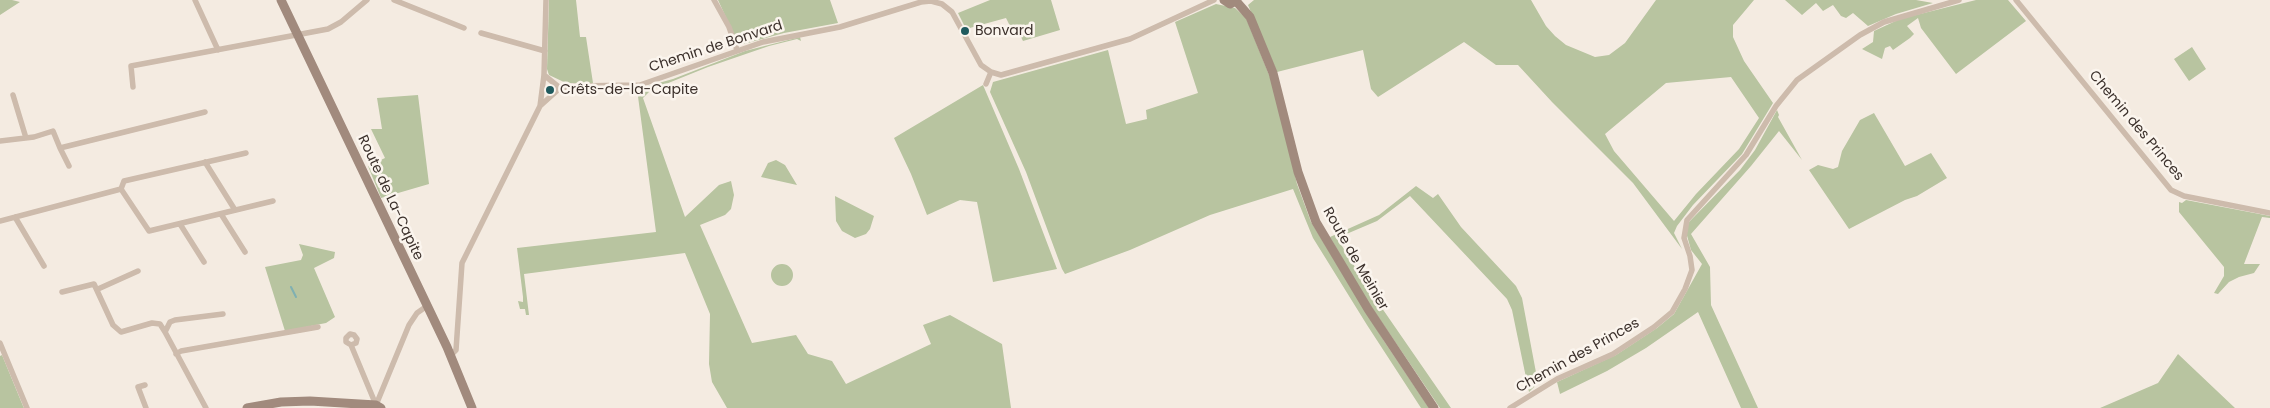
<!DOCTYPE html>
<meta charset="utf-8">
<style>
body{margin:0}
canvas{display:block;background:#f4ebe1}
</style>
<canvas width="2270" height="408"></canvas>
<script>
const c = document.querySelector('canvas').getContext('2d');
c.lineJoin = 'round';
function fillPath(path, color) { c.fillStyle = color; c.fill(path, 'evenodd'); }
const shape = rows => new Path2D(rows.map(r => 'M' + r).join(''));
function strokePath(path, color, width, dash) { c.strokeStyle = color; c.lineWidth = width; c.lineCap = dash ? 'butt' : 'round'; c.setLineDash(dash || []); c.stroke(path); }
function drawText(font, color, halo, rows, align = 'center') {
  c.font = font + ' Poppins,sans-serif'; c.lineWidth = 5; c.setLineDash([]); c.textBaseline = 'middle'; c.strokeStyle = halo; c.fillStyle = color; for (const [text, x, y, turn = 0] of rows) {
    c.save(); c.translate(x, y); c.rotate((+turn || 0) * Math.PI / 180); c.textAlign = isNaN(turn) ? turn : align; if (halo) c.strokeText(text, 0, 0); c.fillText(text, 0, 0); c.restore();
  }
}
fillPath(shape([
 [0,0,12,0,20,2,0,15],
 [549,0,576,0,580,37,586,37,593,83,566,83,549,75,547,69],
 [718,0,830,0,838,23,784,33,744,44,736,39],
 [990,0,1051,0,1060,30,1023,41,1019,33,1014,34,1006,18,966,29,958,13],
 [1254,0,1531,0,1546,26,1555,36,1566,45,1595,57,1609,55,1625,43,1656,0,1754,0,1733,25,1733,37,1744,61,1773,103,1742,154,1693,205,1677,226,1674,233,1682,249,1633,183,1552,102,1518,65,1496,65,1464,42,1378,97,1371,89,1363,50,1277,72,1248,5],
 [1731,77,1759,118,1739,149,1696,194,1674,221,1614,151,1605,134,1666,83],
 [1785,0,1916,0,1933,3,1896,14,1868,26,1853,13,1846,18,1841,16,1833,5,1823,11,1816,3,1802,15],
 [1976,0,2008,0,2026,21,1956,74,1921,28,1918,18,1907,26,1914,34,1910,38,1893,50,1890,46,1885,48,1882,59,1862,49,1873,42,1874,31,1900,19],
 [1216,4,1235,8,1246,18,1274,87,1297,184,1311,222,1384,341,1429,408,1421,408,1367,325,1313,238,1293,189,1210,215,1130,250,1065,274,1062,269,1026,172,990,92,993,82,1108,50,1126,124,1147,119,1146,110,1198,93,1175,22],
 [800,37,801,41,797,39,769,46,708,67,651,90,643,98,685,217,719,185,731,181,734,195,731,209,725,215,700,225,752,343,796,335,808,354,832,361,846,384,931,344,923,325,950,315,1002,344,1011,408,727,408,712,382,709,364,710,314,685,253,524,274,529,315,526,315,525,309,520,309,518,301,523,302,523,297,517,248,656,232,637,89,673,79,745,51],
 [2192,47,2206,69,2189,81,2174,59],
 [983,85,1019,169,1057,269,993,282,977,202,960,200,927,215,911,174,894,138],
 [418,95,429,184,381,198,368,166,385,158,371,129,382,129,377,98],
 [1777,110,1779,115,1778,117,1802,160,1779,131,1751,166,1691,234,1710,267,1711,305,1758,408,1741,408,1698,312,1646,348,1607,371,1560,394,1557,382,1616,355,1657,328,1674,314,1702,264,1691,250,1686,232,1687,224,1740,170,1755,150],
 [1874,113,1905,166,1931,153,1947,178,1917,196,1905,200,1849,229,1809,170,1818,165,1833,169,1838,167,1842,151,1860,120],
 [776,160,785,165,797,185,761,177,768,163],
 [1416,186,1433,198,1438,194,1461,227,1516,286,1522,298,1538,383,1529,392,1512,310,1507,299,1410,196,1377,221,1337,238,1366,285,1451,408,1440,408,1360,290,1330,237,1379,215],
 [835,196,874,216,870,229,866,234,855,238,842,231,836,221],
 [2186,200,2270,216,2270,218,2262,217,2244,264,2260,264,2254,273,2239,277,2229,282,2218,294,2214,293,2224,276,2224,267,2179,212,2179,202,2182,203],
 [299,244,335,252,334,258,314,268,335,317,326,323,285,331,265,267,301,260,303,255],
 '771 275a11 11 0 1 1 22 0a11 11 0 1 1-22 0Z',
 [2178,354,2235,408,2100,408,2158,383],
 [2,355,23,406,24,408,0,408,0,356]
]), '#b8c4a0');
strokePath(shape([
 [291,287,296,297]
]), '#7fb0b2', 2);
strokePath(shape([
 [195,0,218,50],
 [394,0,464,28],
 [714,0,729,27,737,50],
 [2016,0,2171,190,2184,196,2270,213],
 [481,33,545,51],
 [544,75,560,88],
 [986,84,991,72],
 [133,87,131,66,328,29,341,22,367,0],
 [13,95,26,138],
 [540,106,544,75,546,0],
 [0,141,34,137,53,131,60,148,205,112],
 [60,148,69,166],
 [205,162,235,210],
 [121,189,149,231,273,201],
 [221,214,245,252],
 [15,217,44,266],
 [0,221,121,189,124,181,246,153],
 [180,224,204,262],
 [98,289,138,271],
 [62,292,94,284,113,325,121,332,152,323,160,324,165,332,170,322,175,320,223,314],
 [165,332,206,408],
 [0,343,27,408],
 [351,345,356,343,357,339,354,335,350,334,346,338,346,342,351,345,376,405],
 [176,354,181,351,318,327],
 [450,356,456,350,462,263,540,106,560,88,574,86,640,85,763,42,840,27,921,2,931,1,942,4,952,12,981,65,991,72,1001,75,1130,39,1214,0],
 [145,385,138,387,146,408],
 [376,405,409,325,417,313,427,306],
 [1510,408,1557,379,1613,354,1654,327,1672,312,1685,289,1692,270,1690,256,1684,238,1687,220,1746,155,1776,106,1797,80,1860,35,1884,22,1959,0]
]), '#cdbbac', 5.5);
strokePath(shape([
 [281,0,447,347,472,408],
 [1224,0,1230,4,1237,0],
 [1236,1,1250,17,1273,73,1298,172,1316,222,1368,309,1434,408],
 [247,408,281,402,310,401,376,405,381,408]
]), '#a18a7d', 9);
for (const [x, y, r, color] of [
 [965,31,5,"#1f5a5e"],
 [550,90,5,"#1f5a5e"]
]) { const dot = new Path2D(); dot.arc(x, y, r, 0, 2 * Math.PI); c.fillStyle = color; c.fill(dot); strokePath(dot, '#fbf5ee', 2); }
drawText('14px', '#3b302b', '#fbf5ee', [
 ["Bonvard",975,31],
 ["Crêts-de-la-Capite",560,90]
], 'left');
drawText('14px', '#3b302b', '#fbf5ee', [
 ["Chemin de Bonvard",716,47,-18],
 ["Chemin des Princes",2136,126,50],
 ["Route de La-Capite",390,198,65],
 ["Route de Meinier",1355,259,60],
 ["Chemin des Princes",1578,356,-29]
]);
</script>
